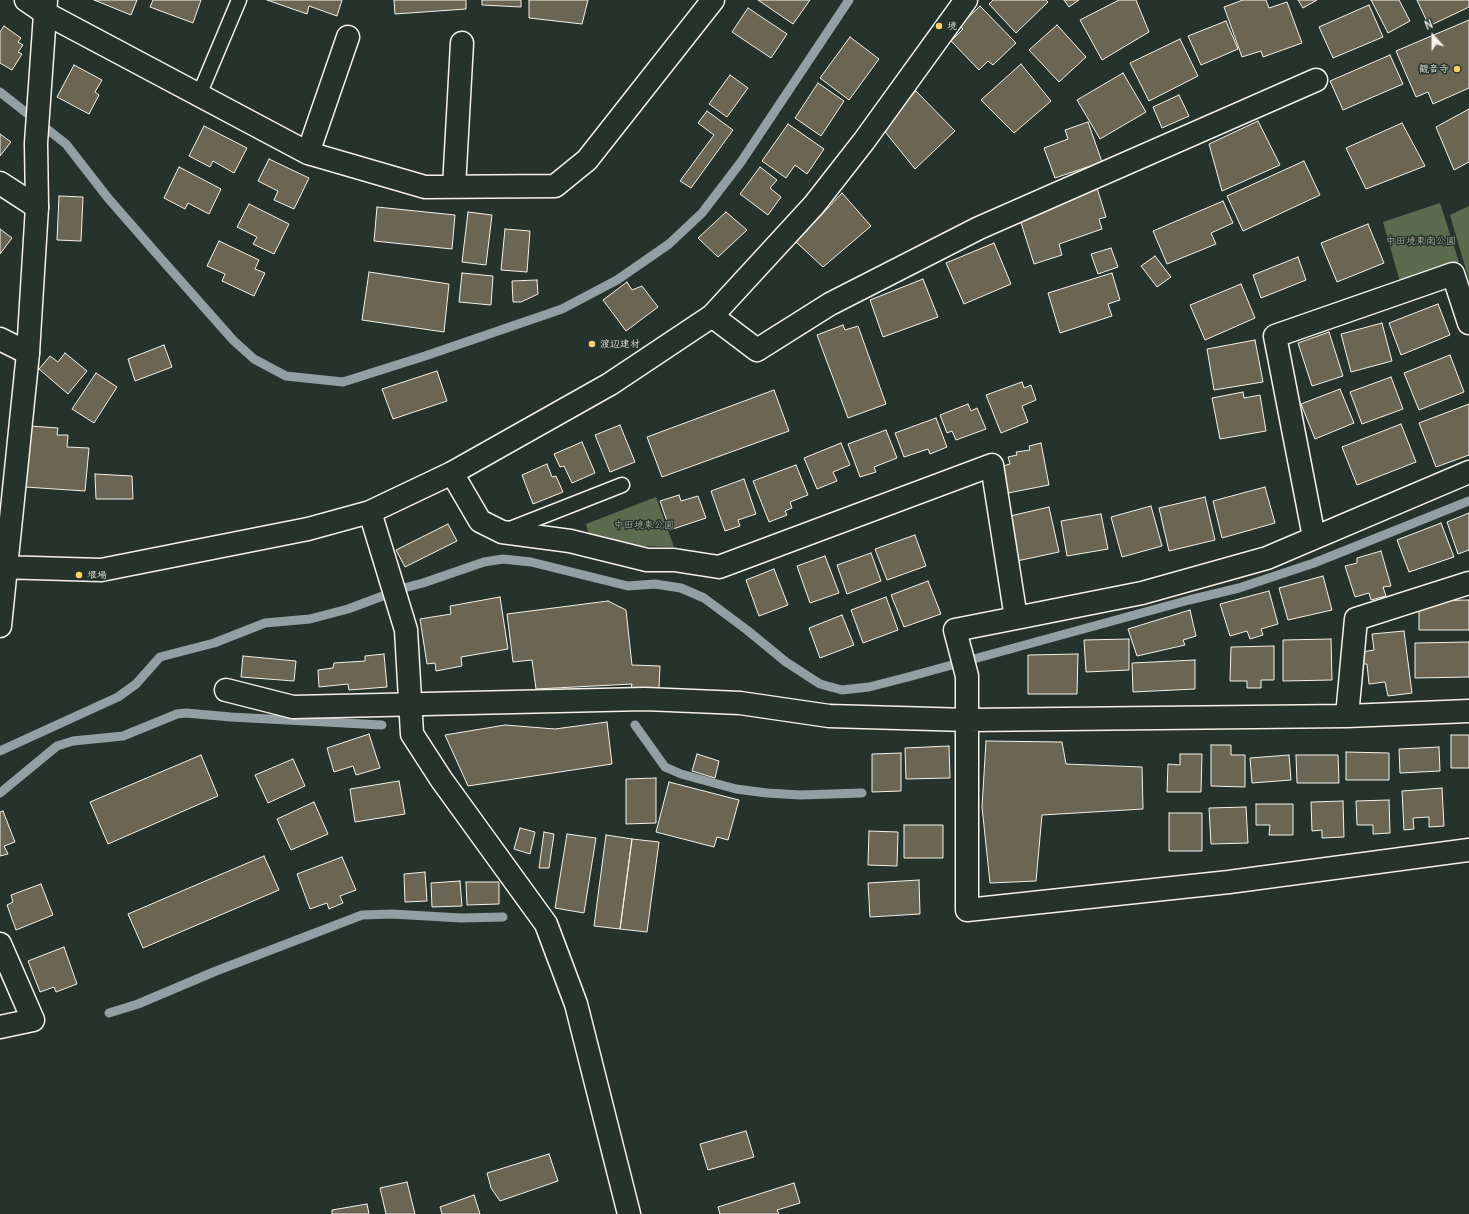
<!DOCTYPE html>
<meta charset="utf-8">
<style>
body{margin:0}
#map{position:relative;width:1469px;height:1214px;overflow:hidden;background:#26332d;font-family:Delius,sans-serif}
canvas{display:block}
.north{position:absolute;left:1413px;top:16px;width:40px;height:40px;-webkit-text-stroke:3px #26332d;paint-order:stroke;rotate:339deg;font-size:11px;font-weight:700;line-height:16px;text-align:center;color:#f4f1e8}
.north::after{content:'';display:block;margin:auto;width:14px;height:18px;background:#f4f1e8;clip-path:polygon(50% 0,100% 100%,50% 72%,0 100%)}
</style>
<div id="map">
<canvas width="1469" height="1214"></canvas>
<div class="north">N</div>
</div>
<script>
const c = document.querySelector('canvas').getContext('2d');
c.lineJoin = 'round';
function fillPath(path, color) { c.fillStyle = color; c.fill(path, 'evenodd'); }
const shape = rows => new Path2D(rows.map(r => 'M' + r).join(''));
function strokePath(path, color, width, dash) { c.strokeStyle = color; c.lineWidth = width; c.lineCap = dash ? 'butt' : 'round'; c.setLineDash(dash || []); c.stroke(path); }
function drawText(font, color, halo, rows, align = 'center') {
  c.font = font + ' Delius,"Klee One",sans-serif'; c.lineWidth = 3; c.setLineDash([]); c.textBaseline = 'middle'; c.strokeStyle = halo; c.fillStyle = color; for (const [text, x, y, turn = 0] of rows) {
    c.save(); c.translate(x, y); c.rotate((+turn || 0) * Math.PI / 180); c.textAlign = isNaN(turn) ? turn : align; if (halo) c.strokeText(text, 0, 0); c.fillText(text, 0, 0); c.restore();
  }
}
fillPath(shape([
 [1440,203,1459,262,1400,282,1383,222],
 [1469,206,1469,280,1450,215],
 [656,497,674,547,634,546,589,535,586,524]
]), '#5b6b4d');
strokePath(shape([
 [0,92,66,144,108,198,156,253,233,340,254,359,286,376,343,382,425,356,562,309,617,280,669,244,702,213,741,162,849,0],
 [635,725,665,767,681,774,736,789,767,793,800,795,862,793],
 [0,751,118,697,136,684,160,657,214,643,265,623,310,619,348,609,404,588,423,583,484,562,503,559,531,562,628,586,655,584,681,588,704,598,747,630,786,662,820,684,842,690,869,687,908,677,1189,600,1239,588,1314,563,1469,501],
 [0,793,57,746,73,741,123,736,177,714,186,713,231,717,382,725],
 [109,1013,138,1004,216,971,362,915,392,914,461,918,503,917]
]), '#92a0a3', 9);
const building = shape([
 [94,0,137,0,131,15,94,0],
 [153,0,201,0,193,23,150,7,153,0],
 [267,0,342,0,337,16,309,6,307,14,267,0],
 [394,0,466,0,466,9,395,14,394,0],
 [482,0,521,0,521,7,482,5,482,0],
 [529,0,588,0,582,24,529,18,529,0],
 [758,0,810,0,793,24,758,0],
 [993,0,1046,0,1048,2,1016,33,989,4,993,0],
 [1064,0,1079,0,1069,7,1064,0],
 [1119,0,1136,0,1149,32,1102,60,1080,20,1119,0],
 [1243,0,1266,0,1269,8,1287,2,1302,43,1263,57,1261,51,1242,57,1224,7,1243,0],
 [1298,0,1317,0,1303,8,1298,0],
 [1371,0,1399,0,1410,21,1388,33,1371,0],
 [1417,0,1469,0,1469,7,1429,26,1417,0],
 [1369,5,1383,37,1333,58,1319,27,1369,5],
 [980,6,1016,43,993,65,988,61,979,70,951,41,963,29,959,26,980,6],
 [748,8,787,34,771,58,732,32,748,8],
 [1469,20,1469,88,1433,104,1428,92,1416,97,1396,51,1469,20],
 [1226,21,1238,49,1201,65,1188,36,1226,21],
 [1057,25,1086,57,1059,82,1029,50,1057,25],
 [4,26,21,38,18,42,23,45,18,52,22,54,12,70,0,63,0,32,4,26],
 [850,37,879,59,849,100,820,78,850,37],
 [1180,39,1198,76,1149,101,1130,63,1180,39],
 [1390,55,1403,84,1343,110,1330,81,1390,55],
 [1021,64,1051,101,1014,133,981,100,1021,64],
 [74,65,102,80,95,92,99,95,89,114,57,97,74,65],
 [1123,73,1146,112,1100,139,1077,100,1123,73],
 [730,75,748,88,727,117,709,104,730,75],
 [818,83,844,101,821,136,795,118,818,83],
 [916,91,955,131,915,169,882,128,916,91],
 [1179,95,1189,116,1162,128,1153,107,1179,95],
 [1469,109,1469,162,1454,170,1436,127,1469,109],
 [707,111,733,130,691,188,680,181,714,135,698,123,707,111],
 [1258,121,1280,165,1222,191,1209,144,1258,121],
 [1088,122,1102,162,1055,178,1044,148,1068,139,1065,130,1088,122],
 [1402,123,1425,166,1366,189,1346,148,1402,123],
 [788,124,824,149,807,174,795,165,786,178,762,161,788,124],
 [204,126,247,148,234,173,213,161,210,167,189,156,204,126],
 [0,134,11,142,0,156,0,134],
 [269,159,309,178,294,209,274,200,278,191,258,181,269,159],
 [1304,161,1320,195,1243,231,1227,196,1304,161],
 [179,167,221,189,209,214,188,203,185,209,164,198,179,167],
 [760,167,777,180,770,188,781,197,768,215,740,194,760,167],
 [1097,188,1106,217,1099,219,1102,229,1059,244,1062,255,1034,264,1018,213,1097,188],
 [842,193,871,226,823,267,796,242,842,193],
 [59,196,83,197,81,241,57,240,59,196],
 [1223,201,1233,223,1211,233,1216,244,1167,264,1153,231,1223,201],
 [249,204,289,224,274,254,253,244,257,237,237,227,249,204],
 [377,207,455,215,452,249,374,241,377,207],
 [468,212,492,215,486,265,462,262,468,212],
 [726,212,747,230,718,257,698,238,726,212],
 [1368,224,1384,263,1337,282,1321,243,1368,224],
 [0,229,12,238,0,254,0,229],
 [505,229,530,231,527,272,501,270,505,229],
 [219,241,259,260,255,269,265,273,254,296,222,281,225,274,207,266,219,241],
 [994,243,1011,284,964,304,946,263,994,243],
 [1111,248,1118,267,1098,274,1091,254,1111,248],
 [1155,256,1171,277,1157,287,1141,266,1155,256],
 [1298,257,1306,280,1261,298,1253,275,1298,257],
 [369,272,449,284,444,332,362,320,369,272],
 [462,273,493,276,491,305,459,302,462,273],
 [1112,273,1120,300,1108,304,1112,316,1060,333,1048,293,1112,273],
 [923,279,938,317,883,337,870,300,923,279],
 [537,280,538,294,521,302,513,302,512,281,537,280],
 [627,282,632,290,642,286,658,307,626,331,603,300,627,282],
 [1241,284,1255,318,1205,340,1190,305,1241,284],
 [1438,304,1450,335,1401,355,1389,323,1438,304],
 [1382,323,1392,361,1351,372,1341,334,1382,323],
 [843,325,845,330,858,326,886,404,848,418,817,335,843,325],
 [1329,332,1343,376,1312,386,1298,343,1329,332],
 [1255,340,1263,382,1214,390,1207,349,1255,340],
 [164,345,172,367,135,381,128,359,164,345],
 [65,353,87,371,68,394,39,369,50,356,58,362,65,353],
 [1450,355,1464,392,1419,410,1404,373,1450,355],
 [437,371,447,401,393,419,382,389,437,371],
 [96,373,117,387,94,423,72,409,96,373],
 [1391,377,1403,409,1362,424,1350,392,1391,377],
 [1022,382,1024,388,1031,385,1036,400,1022,406,1028,422,1001,433,986,395,1022,382],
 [1340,389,1354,423,1315,439,1301,404,1340,389],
 [774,390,789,431,662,477,647,437,774,390],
 [1243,392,1244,398,1260,395,1266,431,1220,439,1212,398,1243,392],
 [968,404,971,411,977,408,986,429,956,440,952,431,947,433,940,415,968,404],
 [1469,404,1469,455,1436,467,1419,423,1469,404],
 [936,418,947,447,930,454,928,449,904,457,895,433,936,418],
 [1401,424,1416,462,1357,485,1342,447,1401,424],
 [620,425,635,462,610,472,595,435,620,425],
 [30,426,58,428,57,435,68,435,67,447,89,448,85,491,25,487,30,426],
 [886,430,897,458,874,467,876,472,860,477,848,444,886,430],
 [582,442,595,473,572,483,564,466,560,467,554,454,582,442],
 [841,443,850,465,833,472,837,481,817,489,804,458,841,443],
 [1041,443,1049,485,1008,493,1003,466,1010,464,1008,457,1017,455,1016,452,1030,450,1029,446,1041,443],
 [547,464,552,477,556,476,563,492,533,504,522,475,547,464],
 [796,465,808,495,790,502,792,508,785,511,787,515,769,522,753,481,796,465],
 [95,474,132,476,133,499,96,499,95,474],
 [744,479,756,514,738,520,740,526,725,531,711,491,744,479],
 [1265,487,1275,523,1222,538,1213,501,1265,487],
 [679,495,681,501,698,496,706,518,670,530,660,501,679,495],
 [1205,497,1215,540,1169,551,1159,508,1205,497],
 [1151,506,1162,546,1122,557,1111,517,1151,506],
 [1049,507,1059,552,1017,561,1006,517,1049,507],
 [1469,513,1469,550,1458,554,1447,522,1469,513],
 [1101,514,1108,549,1067,556,1061,521,1101,514],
 [1441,523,1454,557,1409,572,1397,540,1441,523],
 [448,524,457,541,405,567,396,550,448,524],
 [915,535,926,566,887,580,875,549,915,535],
 [1381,551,1391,586,1383,587,1386,596,1371,600,1369,593,1355,597,1345,566,1357,563,1357,558,1381,551],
 [871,553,881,581,847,594,837,565,871,553],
 [825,556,839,593,810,603,797,566,825,556],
 [774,569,788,605,759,616,746,580,774,569],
 [1323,576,1332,610,1288,620,1279,588,1323,576],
 [928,581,941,614,904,627,891,595,928,581],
 [1269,591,1278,624,1261,629,1263,635,1250,639,1247,631,1230,636,1220,604,1269,591],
 [500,597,508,649,461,657,462,666,436,671,435,663,427,664,420,619,451,614,450,606,500,597],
 [886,597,898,630,863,643,851,610,886,597],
 [1469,600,1469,630,1419,630,1419,601,1469,600],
 [608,601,626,610,632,665,660,666,659,688,631,688,632,684,536,689,532,660,513,662,507,614,608,601],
 [1190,610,1196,636,1183,640,1185,645,1137,656,1128,629,1190,610],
 [842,615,854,645,820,658,809,628,842,615],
 [1404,631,1412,693,1388,696,1385,682,1369,684,1367,664,1363,664,1362,652,1374,650,1372,634,1404,631],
 [1129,639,1129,670,1086,672,1084,640,1129,639],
 [1331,639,1332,680,1283,681,1283,640,1331,639],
 [1469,642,1469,677,1415,678,1415,643,1469,642],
 [1274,646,1274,680,1261,680,1261,688,1247,688,1247,681,1230,681,1231,647,1274,646],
 [384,654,387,687,349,690,348,684,319,687,318,670,333,668,334,663,365,661,365,656,384,654],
 [1078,654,1077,694,1028,694,1028,655,1078,654],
 [243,656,296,661,294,681,241,677,243,656],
 [1195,660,1195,689,1133,692,1132,663,1195,660],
 [607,722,612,764,468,786,445,735,505,725,555,729,607,722],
 [369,734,380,768,356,775,353,766,334,772,327,748,369,734],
 [1451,735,1469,735,1469,768,1451,768,1451,735],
 [986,741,1062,742,1066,764,1142,767,1143,809,1042,815,1036,881,990,883,982,807,986,741],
 [1211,745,1231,745,1231,755,1245,755,1245,787,1211,786,1211,745],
 [949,746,950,778,906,779,905,748,949,746],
 [1439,747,1440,771,1400,773,1399,749,1439,747],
 [1346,752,1389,753,1389,780,1346,780,1346,752],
 [901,753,901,791,872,792,872,754,901,753],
 [697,754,719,761,715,778,692,771,697,754],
 [1180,754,1202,754,1201,792,1167,792,1168,764,1180,765,1180,754],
 [201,755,218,796,108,844,90,802,201,755],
 [1289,755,1291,780,1252,783,1250,758,1289,755],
 [1296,755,1338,755,1339,783,1297,783,1296,755],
 [293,759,305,786,268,803,255,775,293,759],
 [656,778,656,823,626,824,626,779,656,778],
 [399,781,405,814,355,822,350,789,399,781],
 [669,782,739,800,728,840,717,837,714,847,656,832,669,782],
 [1442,788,1444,826,1429,827,1429,817,1413,818,1414,829,1404,830,1402,791,1442,788],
 [1389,800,1390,833,1373,834,1373,825,1357,825,1356,801,1389,800],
 [1343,801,1344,837,1322,838,1322,830,1312,831,1311,802,1343,801],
 [314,802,328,834,291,850,277,819,314,802],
 [1256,804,1293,804,1293,835,1269,835,1270,825,1256,825,1256,804],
 [1246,807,1248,843,1211,844,1209,808,1246,807],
 [3,811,15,842,4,846,8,854,0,856,0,812,3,811],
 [1169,813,1202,813,1202,851,1169,851,1169,813],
 [904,825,943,825,943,858,904,858,904,825],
 [520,828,535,832,530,854,514,849,520,828],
 [869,831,898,832,897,866,868,865,869,831],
 [544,832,554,834,549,868,539,868,544,832],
 [567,834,596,838,584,913,555,908,567,834],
 [606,835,632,839,620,929,594,926,606,835],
 [632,839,659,842,647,932,620,929,632,839],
 [264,856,279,890,143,948,128,914,264,856],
 [342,857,356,890,340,896,343,903,329,909,327,903,310,909,297,874,342,857],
 [425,872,427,901,405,902,404,874,425,872],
 [919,880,920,914,870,917,868,883,919,880],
 [460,881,462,906,432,907,431,883,460,881],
 [466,882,499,882,499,904,467,905,466,882],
 [41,884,53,915,16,930,7,905,13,902,11,895,41,884],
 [64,947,77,984,56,992,54,987,40,992,28,961,64,947],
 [746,1131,754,1157,708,1170,700,1144,746,1131],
 [549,1154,558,1181,500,1201,491,1188,487,1173,549,1154],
 [407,1182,415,1214,386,1214,380,1188,407,1182],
 [794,1183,800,1203,777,1210,779,1214,720,1214,718,1207,794,1183],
 [474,1195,480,1214,442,1214,440,1207,474,1195],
 [367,1204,369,1214,332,1214,332,1210,367,1204]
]);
fillPath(building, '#6b6654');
strokePath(building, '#f4f1e8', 1);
const service = shape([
 [199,95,239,0],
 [505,531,622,485]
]);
const minor = shape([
 [26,0,45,13,308,153,425,187,555,186,587,160,713,0],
 [308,153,348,37],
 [0,183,37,207],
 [454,187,462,43],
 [712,316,757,350,830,304,979,228,1316,80],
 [0,339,28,353],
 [452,473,480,521,502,532,570,541,647,560,674,560,719,567,992,465,1016,618,955,630,967,676,967,910,1229,882,1469,850],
 [1314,537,1275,336,1453,274,1469,323],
 [1016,618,1142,593,1267,558,1469,472],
 [226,690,293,707,645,699,740,703,829,716,968,720,1347,716,1469,711],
 [1347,716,1356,619,1469,583],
 [0,944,33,1020,0,1027]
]);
const tertiary = shape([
 [370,512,406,630,412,734,441,779,546,924,576,1004,629,1214],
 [0,567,101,570,308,529,370,512,452,473,610,384,712,316,814,205,864,141,966,0],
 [0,626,28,353,37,207,36,143,46,0]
]);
strokePath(service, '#f4f1e8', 17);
strokePath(minor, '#f4f1e8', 25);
strokePath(tertiary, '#f4f1e8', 25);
strokePath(service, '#26332d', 14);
strokePath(minor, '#26332d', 22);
strokePath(tertiary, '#26332d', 22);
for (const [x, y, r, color] of [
 [939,26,4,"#ffd166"],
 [1457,69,4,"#ffd166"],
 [592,344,4,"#ffd166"],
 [79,575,4,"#ffd166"]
]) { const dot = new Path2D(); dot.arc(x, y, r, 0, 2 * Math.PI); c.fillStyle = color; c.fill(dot); strokePath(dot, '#26332d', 1.5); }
drawText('10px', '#f4f1e8', '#26332d', [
 ["境",947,26],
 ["観音寺",1449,69,"right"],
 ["渡辺建材",600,344],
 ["堰場",87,575]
], 'left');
drawText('10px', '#b7bbaa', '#26332d', [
 ["中田境東南公園",1421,241],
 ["中田境東公園",644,525]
]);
</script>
